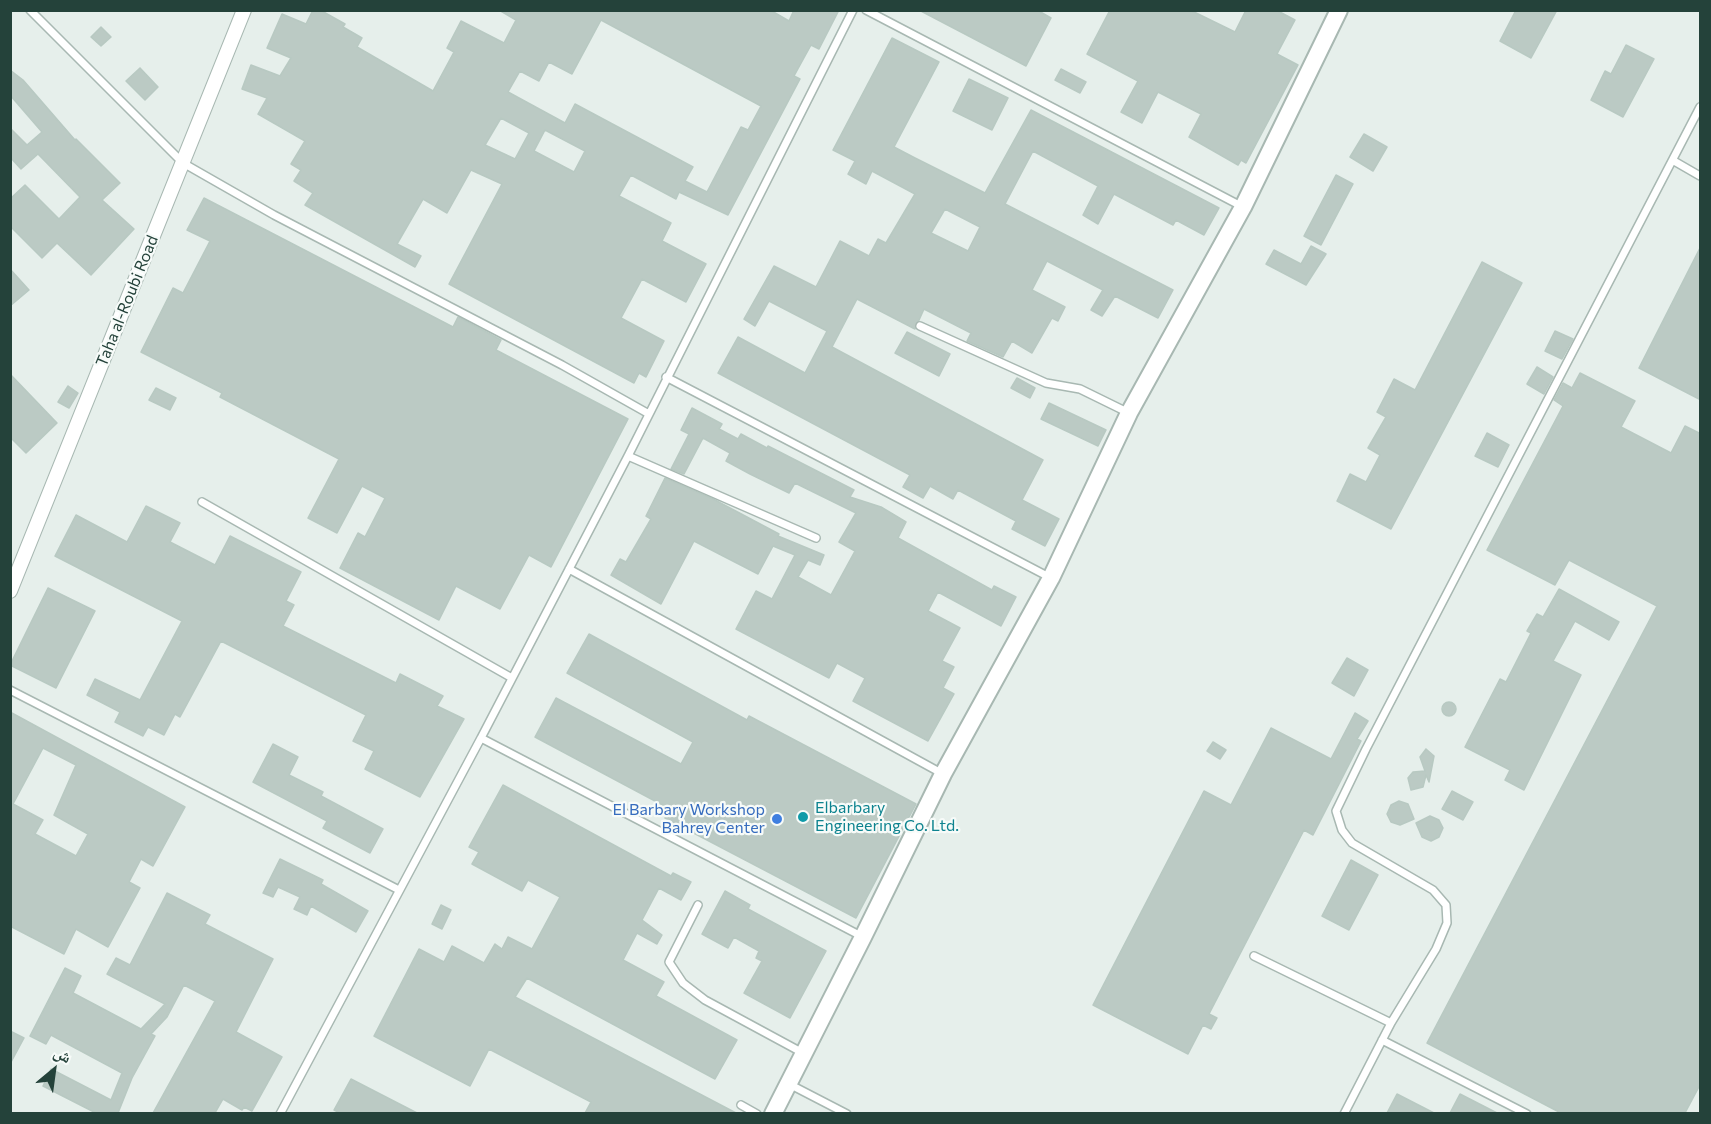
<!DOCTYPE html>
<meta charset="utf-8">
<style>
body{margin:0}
#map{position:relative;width:1711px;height:1124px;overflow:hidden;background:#e6efeb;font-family:Commissioner,"Noto Naskh Arabic",sans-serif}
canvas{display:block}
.frame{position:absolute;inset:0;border:12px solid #24423a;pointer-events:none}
.north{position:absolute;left:24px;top:1040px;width:60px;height:60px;-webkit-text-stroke:4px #f7fbf9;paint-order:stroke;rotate:29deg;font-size:16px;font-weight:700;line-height:24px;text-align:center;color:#24423a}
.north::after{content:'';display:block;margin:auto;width:21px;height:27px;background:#24423a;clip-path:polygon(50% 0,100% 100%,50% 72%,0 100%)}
</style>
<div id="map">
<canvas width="1711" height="1124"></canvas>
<div class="frame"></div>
<div class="north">ش</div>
</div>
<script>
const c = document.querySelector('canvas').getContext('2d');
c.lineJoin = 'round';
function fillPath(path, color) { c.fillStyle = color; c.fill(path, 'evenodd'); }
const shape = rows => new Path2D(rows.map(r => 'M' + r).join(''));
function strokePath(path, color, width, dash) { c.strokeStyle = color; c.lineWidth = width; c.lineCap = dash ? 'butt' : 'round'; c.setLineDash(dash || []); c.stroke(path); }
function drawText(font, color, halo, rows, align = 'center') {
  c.font = font + ' Commissioner,sans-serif'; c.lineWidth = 4.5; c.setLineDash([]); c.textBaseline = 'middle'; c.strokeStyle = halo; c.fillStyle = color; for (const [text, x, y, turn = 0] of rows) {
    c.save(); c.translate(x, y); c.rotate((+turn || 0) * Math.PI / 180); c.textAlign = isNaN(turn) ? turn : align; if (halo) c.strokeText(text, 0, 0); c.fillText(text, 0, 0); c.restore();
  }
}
const building = shape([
 [313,10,320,10,345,24,343,27,362,38,357,47,433,91,454,52,447,48,461,21,504,43,516,20,499,10,770,10,789,21,794,10,839,10,819,49,811,45,794,76,800,79,728,215,679,192,676,199,631,175,619,196,671,223,662,241,706,264,686,302,642,279,621,318,664,341,646,377,639,373,634,383,449,284,502,184,471,170,447,213,423,199,397,244,421,256,415,267,305,205,313,193,294,181,301,170,291,164,305,141,258,114,267,98,242,89,251,65,280,76,291,58,267,48,282,14,306,24,313,10],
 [601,20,761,106,748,130,741,127,707,192,685,181,693,167,575,104,565,123,508,92,520,71,539,81,549,62,572,74,601,20],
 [501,118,529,133,515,159,485,145,501,118],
 [545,130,585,151,574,172,534,151,545,130],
 [919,10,1037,10,1051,18,1026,66,919,10],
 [1110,10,1190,10,1235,32,1246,10,1276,10,1295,20,1277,54,1298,65,1246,163,1241,160,1238,165,1189,137,1201,114,1158,92,1142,123,1121,112,1138,81,1087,54,1110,10],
 [1516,10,1557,10,1531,58,1500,41,1516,10],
 [101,27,111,37,101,46,91,37,101,27],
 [892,38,939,62,894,147,915,158,985,193,1031,110,1219,208,1204,235,1176,220,1173,225,1114,194,1098,224,1083,215,1098,186,1033,151,1005,204,1173,290,1158,318,1115,296,1102,316,1091,310,1103,290,1047,261,1032,290,1065,307,1058,321,1052,318,1032,353,1012,341,1003,357,967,341,971,333,924,309,915,329,857,299,832,347,1043,460,1022,500,1059,519,1045,546,1012,529,1016,521,958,490,953,499,930,486,923,498,903,487,910,475,718,373,738,337,805,373,827,331,769,301,755,326,744,319,774,266,816,287,840,241,869,256,878,239,886,243,915,194,872,171,866,184,848,174,855,161,833,150,892,38],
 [945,209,980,227,968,251,931,233,945,209],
 [1626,45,1654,59,1623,117,1591,100,1605,71,1611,74,1626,45],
 [140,68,158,87,145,100,126,81,140,68],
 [1061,69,1086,82,1080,93,1055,80,1061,69],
 [10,70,23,80,75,140,76,139,120,183,102,200,134,229,91,275,57,243,42,258,10,226,10,199,25,185,59,219,80,197,38,154,21,169,10,157,10,128,27,145,42,132,10,95,10,70],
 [969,79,1008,98,992,130,953,111,969,79],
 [1364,134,1387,147,1373,171,1350,157,1364,134],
 [1336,175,1353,184,1321,245,1304,236,1336,175],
 [204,198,453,327,458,317,501,340,496,350,628,419,551,567,529,555,500,609,456,586,439,620,340,568,358,533,365,537,385,498,362,486,337,533,308,518,339,459,220,397,222,393,141,352,173,288,183,293,210,241,187,230,204,198],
 [1311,246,1326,254,1306,285,1266,264,1274,250,1301,264,1311,246],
 [1701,246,1701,400,1639,368,1701,246],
 [1482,262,1522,283,1391,529,1337,501,1350,474,1366,482,1380,455,1368,448,1386,417,1377,412,1394,379,1415,390,1482,262],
 [10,269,29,290,10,306,10,269],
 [1555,331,1573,339,1562,359,1545,351,1555,331],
 [907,332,950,354,939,376,895,353,907,332],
 [1537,367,1553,377,1544,394,1527,384,1537,367],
 [1580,373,1635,401,1621,427,1671,453,1685,426,1701,434,1701,1083,1685,1113,1561,1113,1427,1043,1657,606,1569,560,1555,585,1487,550,1563,406,1554,400,1563,383,1572,388,1580,373],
 [10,374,57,423,26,453,10,437,10,374],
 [1017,378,1035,388,1030,398,1011,388,1017,378],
 [68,386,78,393,69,408,58,402,68,386],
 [156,388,176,398,170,410,149,400,156,388],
 [1049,403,1106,430,1098,446,1041,419,1049,403],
 [692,408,722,424,719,429,738,439,741,434,767,448,768,446,854,490,850,497,881,507,906,522,898,538,992,590,994,586,1016,597,1001,626,938,592,928,611,960,628,942,661,954,667,943,688,954,694,928,741,853,701,865,678,837,663,829,678,736,629,756,591,772,599,795,555,773,546,758,574,694,541,661,604,611,575,620,559,626,562,651,519,646,516,665,478,713,499,779,534,778,536,824,555,820,565,808,560,798,577,831,595,855,551,839,542,856,513,795,483,789,493,750,474,726,461,730,453,703,438,684,474,671,469,689,434,681,430,692,408],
 [1487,433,1509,445,1498,467,1475,456,1487,433],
 [146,506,180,523,170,542,215,565,230,536,301,572,286,601,294,605,283,626,396,683,400,674,443,696,437,706,464,719,420,797,365,769,374,751,353,741,366,715,221,641,180,717,175,714,164,735,148,727,143,736,115,722,120,712,87,695,95,679,140,700,182,621,55,556,76,515,127,542,146,506],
 [48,588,95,611,56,688,10,665,48,588],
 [1559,589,1619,622,1609,640,1575,621,1553,661,1581,675,1524,790,1505,780,1510,770,1465,747,1500,679,1506,682,1531,633,1527,631,1537,614,1543,617,1559,589],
 [589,634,747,720,749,716,916,804,856,918,665,818,670,809,535,737,556,698,681,764,693,742,567,673,589,634],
 [1347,658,1368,670,1354,696,1332,683,1347,658],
 '1442 709a7 7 0 1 1 14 0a7 7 0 1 1-14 0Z',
 [10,712,185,807,153,866,141,859,129,882,140,888,108,947,76,929,64,954,10,926,10,712],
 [43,748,76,765,54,815,88,834,76,856,35,834,43,820,13,804,43,748],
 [1355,713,1368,721,1357,739,1361,741,1313,835,1304,830,1209,1014,1217,1018,1211,1029,1203,1025,1188,1054,1093,1005,1204,791,1231,805,1271,728,1331,759,1355,713],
 [1213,742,1226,750,1220,759,1207,751,1213,742],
 [273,744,298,757,289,775,323,792,321,796,383,829,370,853,323,828,327,821,253,782,273,744],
 [1426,749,1434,756,1429,782,1426,775,1423,787,1411,790,1408,778,1413,772,1425,771,1420,757,1426,749],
 [503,785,671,876,673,873,691,882,681,900,659,888,642,920,662,935,657,944,637,933,623,960,664,982,656,996,737,1040,715,1079,527,978,515,997,736,1113,585,1113,591,1102,489,1049,470,1086,374,1036,419,949,444,962,452,946,484,963,495,944,502,949,508,937,532,949,560,897,528,880,522,891,472,864,479,852,469,847,503,785],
 [1452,791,1473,802,1463,820,1442,809,1452,791],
 [1399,801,1408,804,1414,819,1400,825,1391,822,1387,814,1391,805,1399,801],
 [1430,816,1439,820,1443,828,1439,837,1431,841,1422,837,1416,823,1430,816],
 [280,859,323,880,321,884,368,911,356,932,311,906,307,915,294,909,300,897,278,887,273,897,263,893,280,859],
 [1351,860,1378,875,1349,930,1322,916,1351,860],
 [725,891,750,905,748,909,826,951,790,1018,744,993,762,961,756,958,759,951,734,937,728,948,702,934,725,891],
 [167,893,210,915,205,924,273,959,236,1032,282,1057,252,1111,244,1107,242,1110,223,1099,215,1113,153,1113,215,1001,184,985,167,1017,151,1034,155,1036,132,1078,118,1113,96,1113,43,1086,51,1069,111,1100,122,1073,51,1035,46,1044,30,1036,65,968,81,976,73,993,141,1029,165,1004,107,974,116,958,130,965,167,893],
 [441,905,451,910,442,929,432,924,441,905],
 [10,1031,24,1038,10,1064,10,1031],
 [351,1079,417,1113,340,1113,334,1110,351,1079],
 [1397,1094,1434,1113,1387,1113,1397,1094],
 [1460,1094,1497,1113,1450,1113,1460,1094]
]);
fillPath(building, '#bbcac4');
strokePath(building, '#b8c9c2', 1.5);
const service = shape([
 [30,10,183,163,274,215,562,365,649,414],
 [853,10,628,456,481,738,863,937],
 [866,10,1243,207],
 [1674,161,1700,176],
 [920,326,1046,383,1080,389,1129,413],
 [666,377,1051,578],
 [628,456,816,538],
 [202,502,512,678],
 [569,569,943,774],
 [10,690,399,890],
 [698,905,669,962,683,983,705,1000,803,1053],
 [1254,956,1391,1023],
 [1382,1040,1527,1114],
 [789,1084,847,1114],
 [741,1105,757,1114],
 [280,1114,481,738],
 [1344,1114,1391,1023,1436,949,1447,923,1446,905,1433,890,1352,843,1342,830,1336,811,1366,749,1700,107]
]);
const minor = shape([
 [10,591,244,10]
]);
const tertiary = shape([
 [773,1114,863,937,943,774,1051,578,1129,413,1243,207,1339,10]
]);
strokePath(service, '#a8b8b2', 10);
strokePath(minor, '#a8b8b2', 16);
strokePath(tertiary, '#a8b8b2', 20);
strokePath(service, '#fff', 7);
strokePath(minor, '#fff', 14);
strokePath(tertiary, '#fff', 16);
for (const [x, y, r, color] of [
 [803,817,6,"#0f9aa8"],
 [777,819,6,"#3f7fe0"]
]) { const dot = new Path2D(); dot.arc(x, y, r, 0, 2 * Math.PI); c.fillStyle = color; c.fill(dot); strokePath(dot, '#f7fbf9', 2); }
drawText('16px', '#24423a', '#f7fbf9', [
 ["Taha al-Roubi Road",127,301,-68]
]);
drawText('16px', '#0d838f', '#f7fbf9', [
 ["Elbarbary",815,808],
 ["Engineering Co. Ltd.",815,826]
], 'left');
drawText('16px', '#366cbe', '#f7fbf9', [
 ["El Barbary Workshop",765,810],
 ["Bahrey Center",765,828]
], 'right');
</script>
